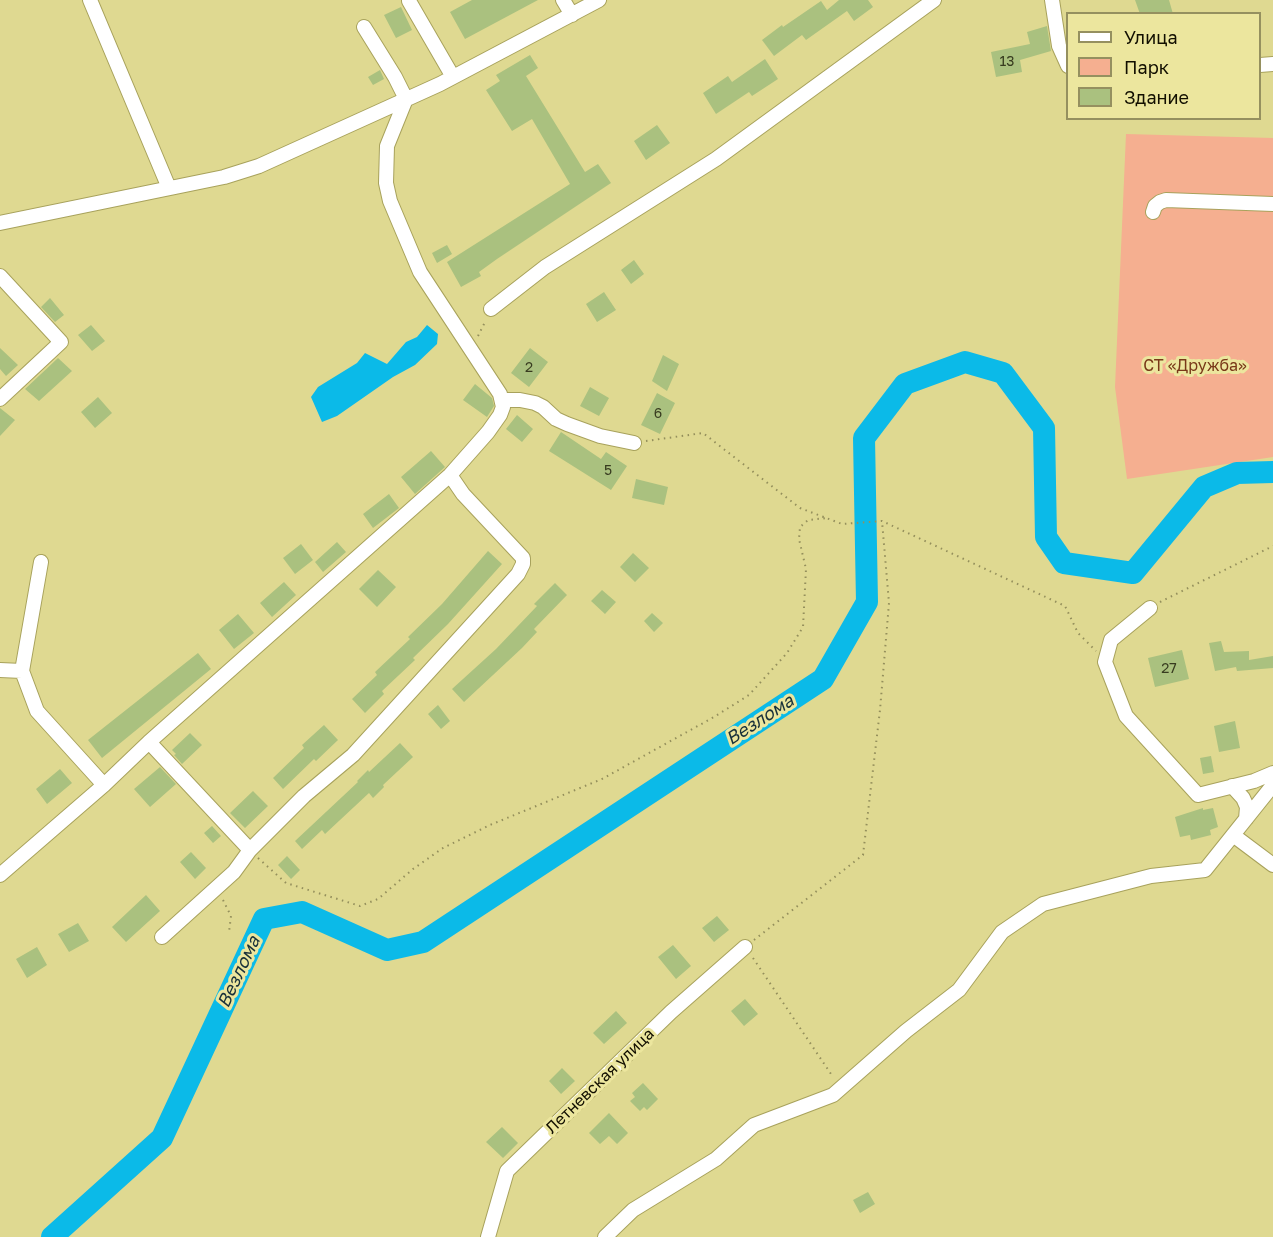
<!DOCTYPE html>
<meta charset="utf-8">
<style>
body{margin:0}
#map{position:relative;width:1273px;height:1237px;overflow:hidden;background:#dfd991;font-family:"Golos Text",sans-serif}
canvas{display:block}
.legend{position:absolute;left:1066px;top:12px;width:195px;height:108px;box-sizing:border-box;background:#ece69e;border:2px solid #95905f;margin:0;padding:8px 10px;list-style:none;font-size:18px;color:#120f00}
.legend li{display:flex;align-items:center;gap:12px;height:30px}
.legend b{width:30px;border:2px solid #95905f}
</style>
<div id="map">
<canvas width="1273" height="1237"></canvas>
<ul class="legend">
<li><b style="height:8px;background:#fff"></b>Улица</li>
<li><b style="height:16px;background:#f5af90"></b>Парк</li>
<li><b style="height:16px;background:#aac17f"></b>Здание</li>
</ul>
</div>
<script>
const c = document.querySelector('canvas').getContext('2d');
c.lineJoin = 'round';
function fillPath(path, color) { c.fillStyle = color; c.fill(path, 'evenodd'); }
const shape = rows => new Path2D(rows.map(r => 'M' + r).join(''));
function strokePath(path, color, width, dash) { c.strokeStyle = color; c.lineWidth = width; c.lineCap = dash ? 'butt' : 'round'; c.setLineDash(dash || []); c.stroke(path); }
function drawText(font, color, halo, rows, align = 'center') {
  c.font = font + ' "Golos Text",sans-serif'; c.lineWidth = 6; c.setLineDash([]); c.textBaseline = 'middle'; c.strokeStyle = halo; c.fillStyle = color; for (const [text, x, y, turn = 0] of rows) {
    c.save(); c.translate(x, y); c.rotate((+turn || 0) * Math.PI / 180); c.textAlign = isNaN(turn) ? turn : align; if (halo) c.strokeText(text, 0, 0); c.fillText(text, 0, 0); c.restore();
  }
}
fillPath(shape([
 [1126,134,1273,138,1273,457,1127,479,1115,387]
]), '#f5af90');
fillPath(shape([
 [427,325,438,334,437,344,415,365,393,377,337,416,322,422,311,397,318,387,357,363,365,353,387,364,406,342,417,337]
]), '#0bbae8');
strokePath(shape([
 [52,1237,162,1138,264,919,302,912,387,950,423,942,823,679,867,602,864,438,905,384,965,362,1003,373,1044,428,1046,537,1064,563,1133,573,1204,487,1237,473,1273,472]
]), '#0bbae8', 22);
fillPath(shape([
 [472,0,538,0,465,39,450,12],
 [839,0,868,0,873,7,854,21,847,11,806,40,802,35,774,56,762,40,782,25,783,27,821,1,827,10],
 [1135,0,1169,0,1173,14,1140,14],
 [401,7,412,30,396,38,384,15],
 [1047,26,1051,51,1020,60,1022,72,996,77,991,52,1030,44,1027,32],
 [530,55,538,68,526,76,585,172,598,164,611,183,497,259,479,272,481,276,461,287,447,262,570,184,532,119,512,131,486,90,500,81,496,75],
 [765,59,778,79,752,96,749,92,716,114,703,93,728,76,732,82],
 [380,70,384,79,373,85,368,77],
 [657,125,670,143,646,160,634,141],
 [447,245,452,254,437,263,432,253],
 [634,260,644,274,631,284,621,270],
 [604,292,616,310,597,322,586,304],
 [50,298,64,315,55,322,41,307],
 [91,325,105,341,92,351,78,335],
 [0,348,18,365,6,376,0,369],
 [530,348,548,362,529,387,511,373],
 [663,355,679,364,667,391,652,381],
 [58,358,72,371,39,401,25,389],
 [475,384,492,398,494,406,487,417,463,400],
 [590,387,609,398,599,416,580,406],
 [657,393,675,403,660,434,641,425],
 [98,397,112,413,95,428,81,412],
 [0,408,15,420,0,436],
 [517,415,533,429,522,442,506,429],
 [561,432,601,459,606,452,627,466,611,490,549,451],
 [431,451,445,467,415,494,401,477],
 [636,479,668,487,664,505,632,498],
 [389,494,399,508,373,528,363,514],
 [337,542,346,552,323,572,315,562],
 [301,544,313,560,295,574,283,558],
 [488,551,502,564,448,624,413,658,415,660,382,691,384,694,365,713,352,699,377,675,375,672,410,639,408,637,442,604],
 [633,553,649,568,635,582,620,567],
 [378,570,396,587,377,607,359,589],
 [284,582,296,595,272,617,260,603],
 [555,583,567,595,534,629,537,632,522,648,464,702,452,689,496,649,537,606,534,604],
 [602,590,616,602,605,614,591,601],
 [652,613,663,623,654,632,644,621],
 [238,614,254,633,234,649,219,630],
 [1221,641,1224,652,1249,651,1249,660,1273,656,1273,668,1237,671,1236,667,1215,671,1209,643],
 [1182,650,1189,679,1155,687,1148,658],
 [198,653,211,669,102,758,88,740],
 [438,705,450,721,441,729,428,714],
 [1235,721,1240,748,1219,752,1214,726],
 [324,725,338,740,316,761,314,759,283,789,273,778,304,748,302,745],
 [190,733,202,745,182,764,174,755,176,754,172,750],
 [400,743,413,757,383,785,384,787,373,798,369,793,325,834,322,830,302,849,295,841,358,782,357,781,368,770,369,772],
 [1211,756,1214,772,1203,774,1200,758],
 [160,767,176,784,150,807,134,789],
 [60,769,72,783,47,804,36,789],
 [253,791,268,806,245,828,230,813],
 [1203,808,1203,810,1213,808,1218,827,1210,830,1211,835,1191,840,1190,835,1180,837,1175,817],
 [212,826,221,836,213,843,204,833],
 [191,852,206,868,195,879,180,862],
 [287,856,300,870,291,879,278,865],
 [146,895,160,911,126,942,112,927],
 [717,916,729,930,714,942,702,928],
 [78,923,89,941,69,952,58,934],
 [673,945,691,966,676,979,658,957],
 [37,947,47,965,27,978,16,959],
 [745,999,758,1014,744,1026,731,1011],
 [616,1011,627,1023,604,1044,593,1033],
 [562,1068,575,1081,561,1094,549,1081],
 [643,1083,658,1099,647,1110,644,1107,640,1111,630,1101,635,1097,632,1093],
 [609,1113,628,1133,617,1144,609,1136,600,1144,589,1133],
 [502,1127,518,1143,503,1158,486,1142],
 [868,1192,875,1204,860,1213,853,1200]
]), '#aac17f');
const minor = shape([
 [90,0,169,188],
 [563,0,572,15],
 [1052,0,1059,46,1068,66],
 [409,1,453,77],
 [1260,65,1273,64],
 [1153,212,1155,206,1160,202,1166,200,1273,204],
 [0,223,224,177,259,166,440,84,599,0],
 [0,276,61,342,0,399],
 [491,309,545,267,716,159,934,0],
 [502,400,520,400,535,403,543,407,556,419,567,424,600,436,634,443],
 [41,562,22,671,37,711,104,785],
 [1150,608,1111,640,1105,662,1126,716,1198,795,1254,781,1273,773],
 [0,670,22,671],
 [149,742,250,850,304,796,353,755,518,574,523,564,523,558,463,494,450,475],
 [1232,786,1243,798,1247,807,1246,819],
 [1233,835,1273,865],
 [0,875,104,785,149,742,450,475,488,432,500,415,503,407,500,394,420,272,390,201,386,183,387,146,406,99,395,77,364,27],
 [162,937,234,872,250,850],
 [488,1237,507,1171,671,1012,745,947],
 [605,1237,633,1210,716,1159,754,1125,833,1095,906,1031,959,990,1002,932,1043,904,1151,876,1205,870,1273,785]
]);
strokePath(minor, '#a8a25c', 16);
strokePath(shape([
 [478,336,486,320],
 [646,441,703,433,800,508,842,524,882,521,1065,606,1078,633,1096,651],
 [1160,602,1273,546],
 [258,858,286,883,360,906,378,899,413,869,443,848,490,825,602,779,714,717,749,695,787,653,803,627,806,569,799,539,800,527,808,520,827,518],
 [223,900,231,916,229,932],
 [754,940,863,855,880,710,889,603,882,521],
 [753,958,833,1077]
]), '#948f5c', 2, [1.5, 4.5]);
strokePath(minor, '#fff', 14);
drawText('14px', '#383c20', null, [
 ["13",1007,62],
 ["2",529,368],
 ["6",658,414],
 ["5",608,471],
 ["27",1169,669]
]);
drawText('16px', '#793819', '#ece69e', [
 ["СТ «Дружба»",1195,366]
]);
drawText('16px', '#120f00', '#ece69e', [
 ["Летневская улица",600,1081,-44]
]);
drawText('italic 18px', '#19313a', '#ece69e', [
 ["Везлома",760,720,-33],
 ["Везлома",239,972,-65]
]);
</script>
